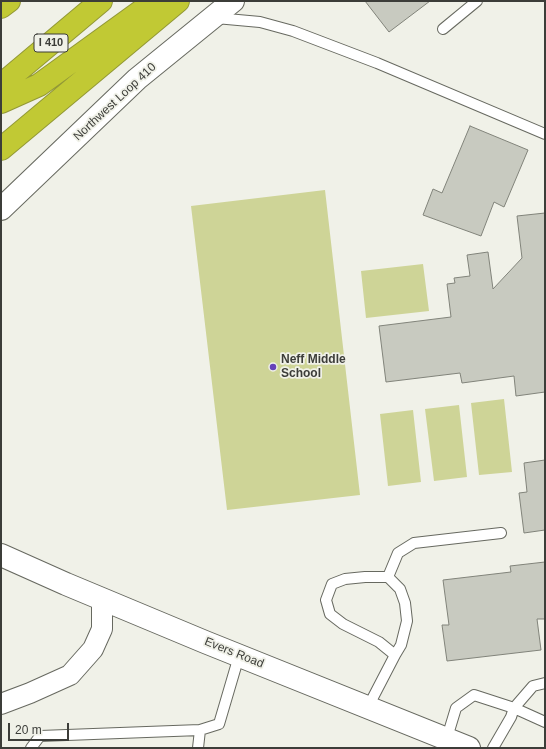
<!DOCTYPE html>
<style>
body{margin:0}
#map{position:relative;width:546px;height:749px;overflow:hidden;background:#f0f1e8;font-family:Arial,sans-serif}
canvas{display:block}
.frame{position:absolute;inset:0;border:2px solid #3c3d39;pointer-events:none}
.scale{position:absolute;left:8px;top:723px;width:61px;height:18px;box-sizing:border-box;border:2px solid #3c3d39;border-top:0;padding-left:5px;font-size:12px;line-height:14px;white-space:nowrap;color:#3c3d39;-webkit-text-stroke:3px #f0f1e8;paint-order:stroke}
</style>
<div id="map">
<canvas width="546" height="749"></canvas>
<div class="frame"></div>
<div class="scale">20 m</div>
</div>
<script>
const c = document.querySelector('canvas').getContext('2d');
c.lineJoin = 'round';
function fillPath(path, color) { c.fillStyle = color; c.fill(path, 'evenodd'); }
const shape = rows => new Path2D(rows.map(r => 'M' + r).join(''));
function strokePath(path, color, width, dash) { c.strokeStyle = color; c.lineWidth = width; c.lineCap = dash ? 'butt' : 'round'; c.setLineDash(dash || []); c.stroke(path); }
function drawText(font, color, halo, rows, align = 'center') {
  c.font = font + ' Arial,sans-serif'; c.lineWidth = 3.5; c.setLineDash([]); c.textBaseline = 'middle'; c.strokeStyle = halo; c.fillStyle = color; for (const [text, x, y, turn = 0] of rows) {
    c.save(); c.translate(x, y); c.rotate((+turn || 0) * Math.PI / 180); c.textAlign = isNaN(turn) ? turn : align; if (halo) c.strokeText(text, 0, 0); c.fillText(text, 0, 0); c.restore();
  }
}
fillPath(shape([
 [325,190,360,495,227,510,191,206],
 [423,264,429,311,366,318,361,271],
 [504,399,512,472,479,475,471,403],
 [459,405,467,477,434,481,425,409],
 [413,410,421,482,388,486,380,414]
]), '#ced497');
const building = shape([
 [365,1,430,1,389,32,365,1],
 [470,126,528,150,504,207,494,202,481,236,423,215,433,189,442,193,470,126],
 [545,213,545,392,516,396,514,376,462,383,460,373,386,382,379,326,451,317,447,284,455,283,454,278,470,276,467,255,488,252,493,289,522,258,517,216,545,213],
 [545,460,545,530,524,533,519,493,527,492,524,463,545,460],
 [545,562,545,619,537,619,541,650,447,661,442,625,449,625,443,580,511,572,510,566,545,562]
]);
fillPath(building, '#c8cac0');
strokePath(building, '#81837a', 1);
const lane = shape([
 [216,18,260,22,293,31,377,63,545,134],
 [443,29,477,1],
 [388,577,398,553,414,543,501,533],
 [368,707,395,655,401,645,407,621,405,603,400,589,388,577,365,577,345,579,332,584,326,600,330,614,343,624,379,642,395,655],
 [446,741,456,708,474,695,514,708,545,722],
 [31,748,40,736,200,730,219,724,239,656],
 [198,748,200,730],
 [493,748,511,717,514,708,533,686,545,683]
]);
const street = shape([
 [1,704,30,693,70,675,93,649,102,629,102,599]
]);
const secondary = shape([
 [1,209,137,79,233,1],
 [1,555,66,584,205,642,469,748]
]);
const highway = shape([
 [1,7,9,1],
 [1,85,101,1],
 [1,102,39,85,155,1],
 [1,149,178,1]
]);
strokePath(lane, '#676960', 12);
strokePath(street, '#676960', 22);
strokePath(secondary, '#676960', 24);
strokePath(highway, '#929836', 24);
strokePath(lane, '#fff', 10);
strokePath(street, '#fff', 20);
strokePath(secondary, '#fff', 22);
strokePath(highway, '#c1c934', 22);
for (const [x, y, r, color] of [
 [273,367,4,"#6641b9"]
]) { const dot = new Path2D(); dot.arc(x, y, r, 0, 2 * Math.PI); c.fillStyle = color; c.fill(dot); strokePath(dot, '#f0f1e8', 1.5); }
for (const [x, y, w] of [
 [51,43,34]
]) { const box = new Path2D(); box.roundRect(x - w / 2, y - 9, w, 18, 3); c.fillStyle = '#f0f1e8'; c.fill(box); strokePath(box, '#3c3d39', 1); }
drawText('bold 11px', '#3c3d39', null, [
 ["I 410",51,43]
]);
drawText('12px', '#3c3d39', '#f0f1e8', [
 ["Northwest Loop 410",115,102,-43],
 ["Evers Road",234,653,22]
]);
drawText('bold 12px', '#3c3d39', '#f0f1e8', [
 ["Neff Middle",281,360],
 ["School",281,374]
], 'left');
</script>
